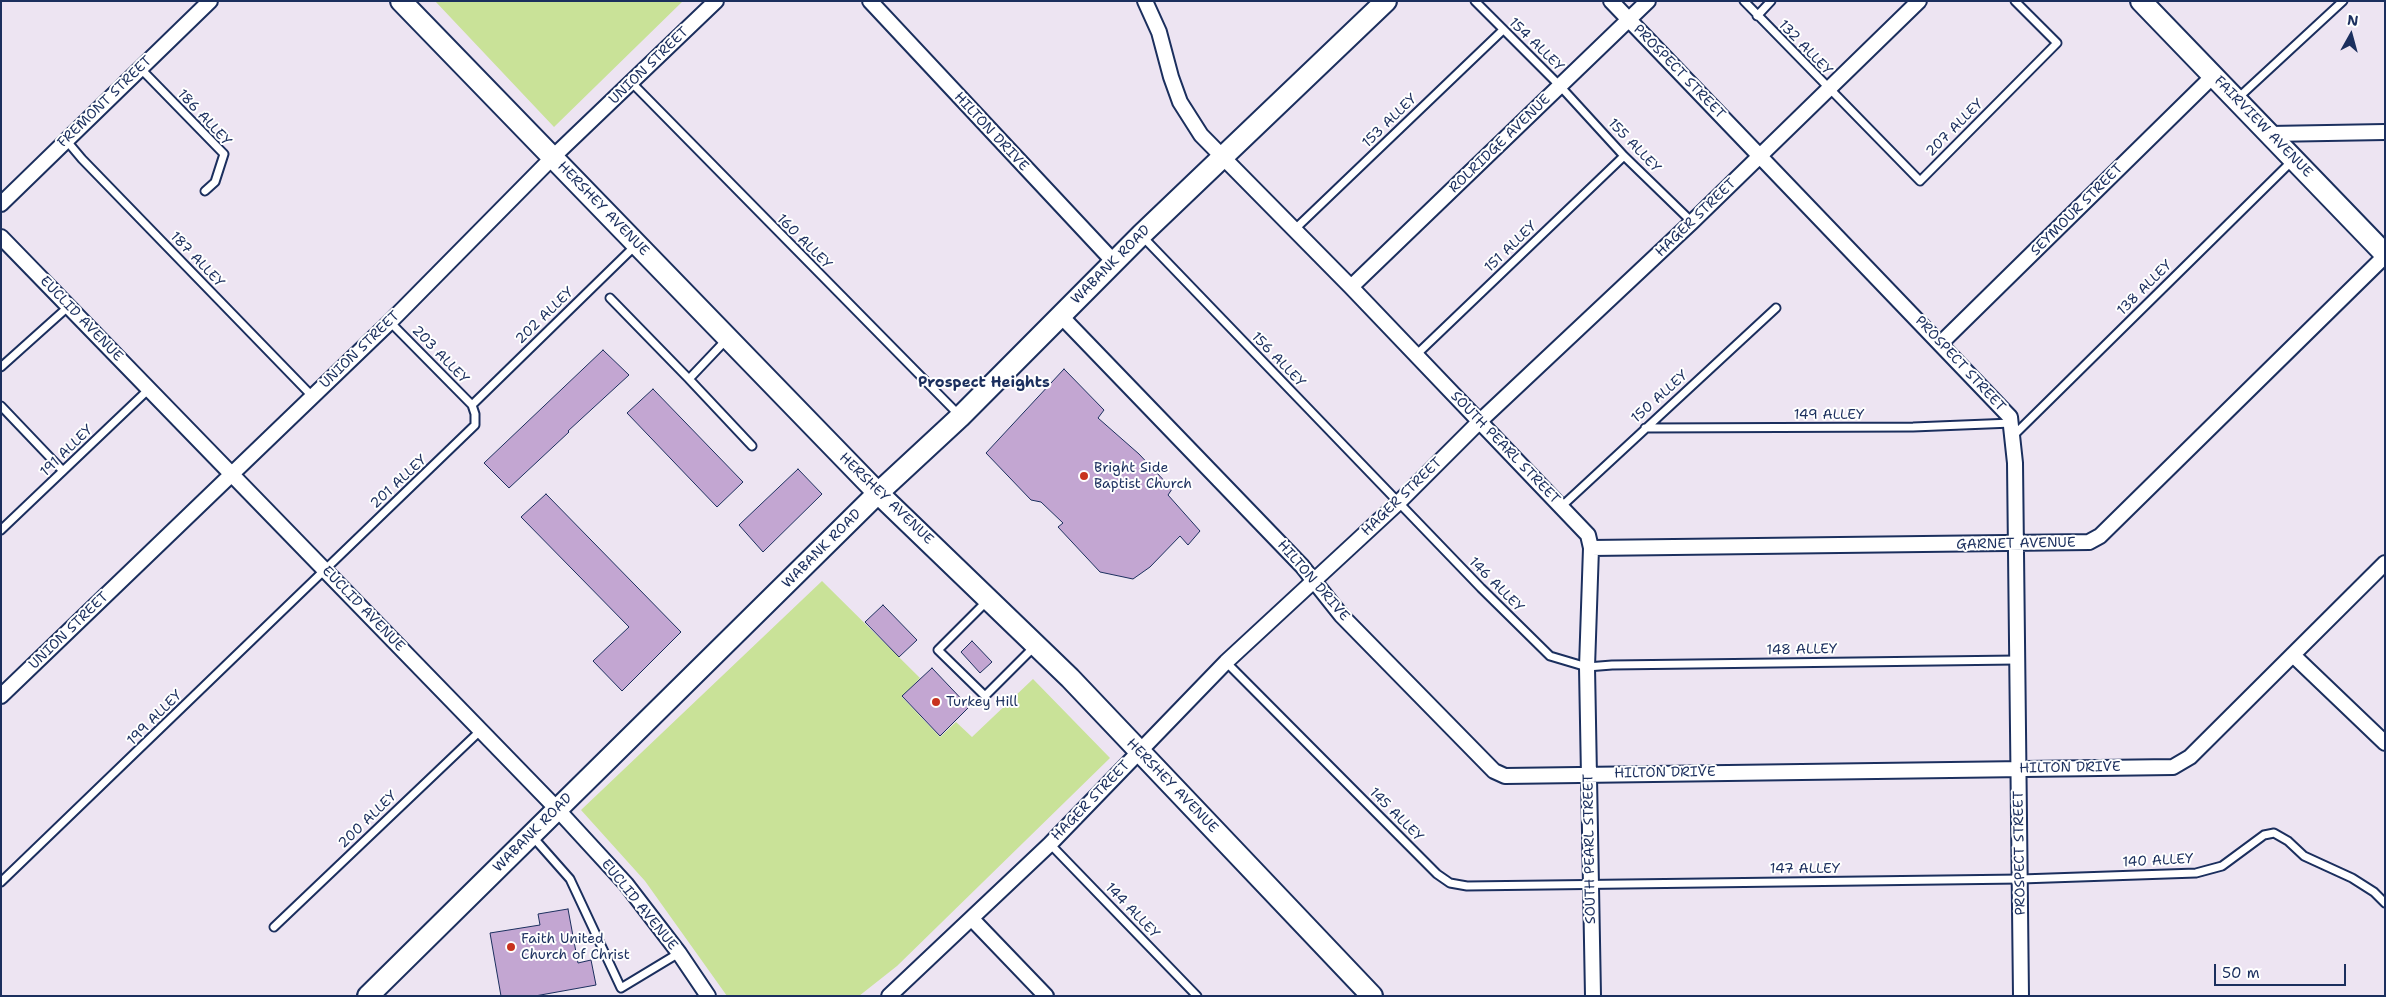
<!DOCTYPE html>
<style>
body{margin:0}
#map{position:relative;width:2386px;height:997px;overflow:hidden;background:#ede4f2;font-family:"Shantell Sans",sans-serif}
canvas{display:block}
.frame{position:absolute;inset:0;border:2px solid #1b2f5e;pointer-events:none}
.north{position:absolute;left:2326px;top:10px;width:50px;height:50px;-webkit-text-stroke:4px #fff;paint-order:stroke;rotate:7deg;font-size:14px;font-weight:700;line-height:20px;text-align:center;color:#1b2f5e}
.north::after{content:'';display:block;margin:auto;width:18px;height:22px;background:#1b2f5e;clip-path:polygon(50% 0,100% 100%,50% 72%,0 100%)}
.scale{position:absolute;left:2214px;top:964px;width:132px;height:22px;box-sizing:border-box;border:2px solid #1b2f5e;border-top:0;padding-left:6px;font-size:15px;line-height:18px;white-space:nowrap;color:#1b2f5e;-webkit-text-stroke:4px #fff;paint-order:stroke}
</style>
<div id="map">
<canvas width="2386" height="997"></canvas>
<div class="frame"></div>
<div class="north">N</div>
<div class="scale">50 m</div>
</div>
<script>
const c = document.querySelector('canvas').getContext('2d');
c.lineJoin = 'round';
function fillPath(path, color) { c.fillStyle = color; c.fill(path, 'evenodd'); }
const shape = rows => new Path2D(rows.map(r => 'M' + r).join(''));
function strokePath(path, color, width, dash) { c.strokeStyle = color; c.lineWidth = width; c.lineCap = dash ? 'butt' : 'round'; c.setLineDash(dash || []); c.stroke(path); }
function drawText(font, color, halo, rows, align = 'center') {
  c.font = font + ' "Shantell Sans",sans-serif'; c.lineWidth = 4; c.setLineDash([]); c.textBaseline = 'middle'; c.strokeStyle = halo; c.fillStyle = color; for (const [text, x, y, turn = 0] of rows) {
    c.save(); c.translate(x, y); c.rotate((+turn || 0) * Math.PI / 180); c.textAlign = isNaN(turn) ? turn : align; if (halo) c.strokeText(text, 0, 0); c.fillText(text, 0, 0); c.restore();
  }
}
fillPath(shape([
 [435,1,683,1,554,127],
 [822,581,920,678,902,697,940,737,956,722,972,737,1033,679,1110,758,897,966,859,996,727,996,645,881,581,810]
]), '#c9e298');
const building = shape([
 [603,350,629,375,568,431,569,432,509,488,484,463,603,350],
 [1064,369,1104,410,1098,418,1139,454,1172,489,1168,495,1200,531,1188,545,1180,536,1150,567,1133,579,1100,572,1058,527,1063,523,1041,502,1031,500,986,453,1064,369],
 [653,389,743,482,717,507,627,413,653,389],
 [798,469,822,494,763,552,739,525,798,469],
 [546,494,681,632,622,691,593,661,629,627,521,517,546,494],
 [883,605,917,640,899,657,865,622,883,605],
 [972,641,992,662,980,673,961,652,972,641],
 [932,668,969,707,940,736,902,696,932,668],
 [568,909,578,963,591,960,596,985,535,996,501,996,490,933,540,925,538,914,568,909]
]);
fillPath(building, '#c3a6d2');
strokePath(building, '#1b2f5e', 1);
const lane = shape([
 [1475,1,1560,86,1624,156,1692,222],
 [1744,1,1920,181,2057,43,2015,1],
 [1757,16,1771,1],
 [140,68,224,154,215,182,205,191],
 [632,83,960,416],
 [2238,98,2343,1],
 [66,140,82,159,312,396],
 [1294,230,1503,30],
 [1142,236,1481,588,1550,656,1587,667,1612,665,2017,660],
 [610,298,689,379],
 [726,340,689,379,752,446],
 [1415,356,1624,156],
 [1,367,69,306],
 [472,405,636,245],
 [1,406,63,471],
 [1645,428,1913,427,2012,423],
 [2014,435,2292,161],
 [1562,506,1776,308],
 [1,530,149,389],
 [987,601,938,650,985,696,1034,647],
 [1226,662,1437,874,1450,883,1467,886,2021,879,2196,873,2222,866,2264,835,2274,833,2288,841,2304,856,2352,878,2374,892,2385,903],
 [532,836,570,879,621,988,679,953],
 [1050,844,1197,996],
 [1,882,475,425,475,414,472,405,390,322],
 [274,927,480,731]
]);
const street = shape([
 [870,1,1114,262],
 [1145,1,1159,32,1171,77,1180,102,1201,135,1351,287,1588,535,1591,548,1587,667,1593,996],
 [1611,1,2010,417,2015,463,2021,996],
 [2269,134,2385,132],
 [1,204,210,1],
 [1,237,558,810,626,884,679,953,708,996],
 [1351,287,1648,1],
 [1060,315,1302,566,1341,615,1494,771,1505,776,2173,767,2190,757,2385,563],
 [1941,343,2213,76],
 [1591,548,2089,542,2100,536,2385,256],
 [2294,656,2385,743],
 [1,696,390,322,553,157,716,1],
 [972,919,1046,996],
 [889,996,1050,844,1226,662,1399,502,1479,422,1692,222,1919,1]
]);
const secondary = shape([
 [401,1,878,493,1070,678,1372,996],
 [2141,1,2385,254],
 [368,996,878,493,960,417,1141,235,1386,1]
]);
strokePath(lane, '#1b2f5e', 11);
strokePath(street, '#1b2f5e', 18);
strokePath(secondary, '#1b2f5e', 24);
strokePath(lane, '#fff', 7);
strokePath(street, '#fff', 14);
strokePath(secondary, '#fff', 20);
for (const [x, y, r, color] of [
 [1084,476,5,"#c8321e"],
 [936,702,5,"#c8321e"],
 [511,947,5,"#c8321e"]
]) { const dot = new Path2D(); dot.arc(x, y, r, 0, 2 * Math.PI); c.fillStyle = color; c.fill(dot); strokePath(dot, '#fff', 2); }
drawText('14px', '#1b2f5e', '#fff', [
 ["154 ALLEY",1536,45,44],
 ["132 ALLEY",1805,48,46],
 ["UNION STREET",649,66,-44],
 ["PROSPECT STREET",1679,72,46],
 ["FREMONT STREET",105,102,-44],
 ["186 ALLEY",204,118,47],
 ["153 ALLEY",1390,121,-44],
 ["FAIRVIEW AVENUE",2263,127,46],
 ["207 ALLEY",1955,128,-45],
 ["HILTON DRIVE",991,132,47],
 ["ROLRIDGE AVENUE",1500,144,-44],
 ["155 ALLEY",1634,146,46],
 ["HERSHEY AVENUE",603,209,46],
 ["SEYMOUR STREET",2077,210,-45],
 ["HAGER STREET",1696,218,-44],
 ["160 ALLEY",804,242,45],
 ["151 ALLEY",1511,247,-44],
 ["187 ALLEY",197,260,46],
 ["WABANK ROAD",1111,265,-45],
 ["138 ALLEY",2145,288,-45],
 ["202 ALLEY",545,316,-44],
 ["EUCLID AVENUE",81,319,46],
 ["UNION STREET",360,350,-44],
 ["203 ALLEY",440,355,46],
 ["156 ALLEY",1278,360,46],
 ["PROSPECT STREET",1960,364,47],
 ["150 ALLEY",1660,397,-42],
 ["149 ALLEY",1829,415],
 ["SOUTH PEARL STREET",1505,448,46],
 ["191 ALLEY",67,451,-44],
 ["201 ALLEY",399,482,-43],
 ["HAGER STREET",1402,497,-44],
 ["HERSHEY AVENUE",886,499,44],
 ["GARNET AVENUE",2016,544,-1],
 ["WABANK ROAD",822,549,-45],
 ["HILTON DRIVE",1313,581,49],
 ["146 ALLEY",1496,585,45],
 ["EUCLID AVENUE",363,609,46],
 ["UNION STREET",69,631,-44],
 ["148 ALLEY",1802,650,-1],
 ["199 ALLEY",155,718,-45],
 ["HILTON DRIVE",2070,768,-1],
 ["HILTON DRIVE",1665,773,-1],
 ["HERSHEY AVENUE",1172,786,46],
 ["HAGER STREET",1091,801,-46],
 ["145 ALLEY",1396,815,45],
 ["200 ALLEY",368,820,-44],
 ["WABANK ROAD",533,833,-45],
 ["SOUTH PEARL STREET",1590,849,-91],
 ["PROSPECT STREET",2020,853,-91],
 ["140 ALLEY",2158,861,-3],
 ["147 ALLEY",1805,869],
 ["EUCLID AVENUE",639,905,51],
 ["144 ALLEY",1132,911,46]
]);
drawText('14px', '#1b2f5e', '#fff', [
 ["Bright Side",1094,468],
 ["Baptist Church",1094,484],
 ["Turkey Hill",946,702],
 ["Faith United",521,939],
 ["Church of Christ",521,955]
], 'left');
drawText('bold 15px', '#1b2f5e', '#fff', [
 ["Prospect Heights",984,383]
]);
</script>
